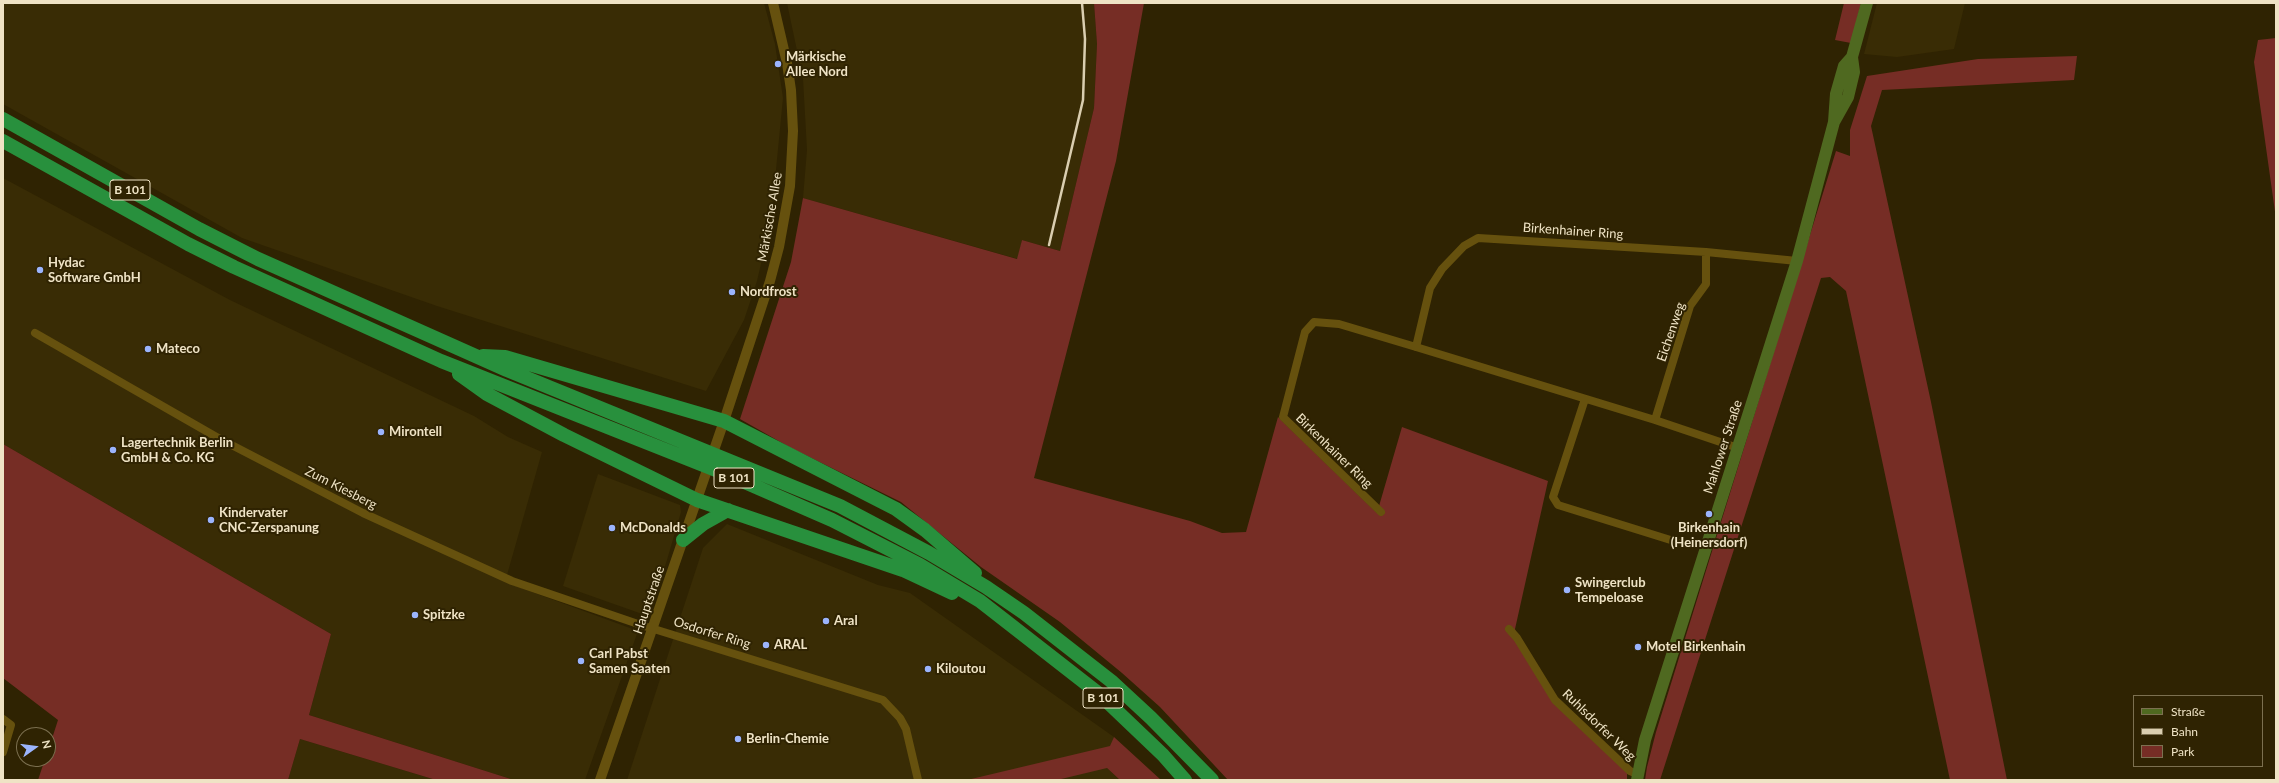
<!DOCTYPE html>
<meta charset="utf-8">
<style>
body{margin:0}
#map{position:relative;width:2279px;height:783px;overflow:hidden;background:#2f2302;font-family:Lato,sans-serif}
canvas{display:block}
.frame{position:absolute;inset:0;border:4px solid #efe3c5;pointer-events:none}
.legend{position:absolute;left:2133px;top:695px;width:130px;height:72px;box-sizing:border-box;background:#2f2302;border:1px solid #7c7050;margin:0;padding:5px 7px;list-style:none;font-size:12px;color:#efe3c5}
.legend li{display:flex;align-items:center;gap:8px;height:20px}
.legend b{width:20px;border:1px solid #7c7050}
.north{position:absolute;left:16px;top:727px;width:40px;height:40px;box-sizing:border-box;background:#2f2302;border:1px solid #7c7050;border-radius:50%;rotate:76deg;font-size:11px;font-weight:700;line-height:16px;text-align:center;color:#efe3c5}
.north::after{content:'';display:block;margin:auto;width:14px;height:18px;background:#9bb4fd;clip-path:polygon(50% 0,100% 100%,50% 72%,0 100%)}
</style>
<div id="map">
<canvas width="2279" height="783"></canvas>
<div class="frame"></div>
<ul class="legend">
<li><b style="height:5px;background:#4f6920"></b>Straße</li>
<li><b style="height:5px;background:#daceb0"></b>Bahn</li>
<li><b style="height:11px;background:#762d25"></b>Park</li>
</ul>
<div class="north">N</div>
</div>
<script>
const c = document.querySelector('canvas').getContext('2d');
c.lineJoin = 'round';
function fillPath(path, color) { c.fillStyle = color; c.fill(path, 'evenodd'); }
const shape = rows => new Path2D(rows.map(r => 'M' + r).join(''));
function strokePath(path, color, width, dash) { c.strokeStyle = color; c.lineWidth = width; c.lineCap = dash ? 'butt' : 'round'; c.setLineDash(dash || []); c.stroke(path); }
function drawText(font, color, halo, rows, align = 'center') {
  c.font = font + ' Lato,sans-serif'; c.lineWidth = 4; c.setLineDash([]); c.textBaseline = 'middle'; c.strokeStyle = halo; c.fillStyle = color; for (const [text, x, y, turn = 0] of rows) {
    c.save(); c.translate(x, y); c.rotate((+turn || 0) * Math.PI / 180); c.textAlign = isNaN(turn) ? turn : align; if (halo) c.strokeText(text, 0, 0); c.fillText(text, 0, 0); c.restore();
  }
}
fillPath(shape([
 [3,3,764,3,775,44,783,98,771,221,757,281,744,320,706,391,437,306,242,238,3,104],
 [787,3,1094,3,1097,44,1094,108,1060,251,1022,240,1018,259,803,198,807,150,803,79],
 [1877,3,1965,3,1954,49,1897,57,1864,54],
 [3,178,230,300,474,416,508,437,542,452,505,582,638,631,585,780,514,780,309,715,331,634,3,444],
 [598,474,680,505,681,512,667,560,653,604,645,615,563,586],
 [727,524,878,585,910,593,1114,737,1107,768,1120,780,627,780,703,548],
 [300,739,436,780,288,780]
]), '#392c05');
fillPath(shape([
 [1094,3,1144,3,1116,161,1034,478,1190,521,1222,533,1246,532,1278,417,1377,513,1402,427,1548,481,1515,629,1517,638,1555,700,1627,768,1627,780,1228,780,1160,707,1122,673,1060,622,981,567,901,502,791,448,740,419,791,262,803,198,1017,259,1022,240,1060,251,1094,108,1097,44],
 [1844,3,1861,3,1851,43,1835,40],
 [2276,38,2276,219,2254,62,2258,40],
 [2077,56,2074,80,1882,90,1871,126,1931,402,2007,780,1950,780,1846,291,1830,277,1821,278,1660,780,1645,780,1647,767,1656,732,1836,151,1850,156,1850,130,1867,76,1978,59],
 [3,444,331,634,309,715,514,780,436,780,300,739,288,780,38,780,45,759,48,759,48,751,58,720,3,678],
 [1114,737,1161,780,1120,780,1107,768,1057,780,967,780,1110,746]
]), '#762d25');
strokePath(shape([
 [35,333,220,439,363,513,512,581,641,625,883,700,900,718,906,729,918,780],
 [1416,347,1430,288,1442,269,1464,246,1478,238,1706,252,1797,261],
 [1585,399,1553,497,1558,505,1677,542],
 [1655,420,1690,306,1706,284,1706,252],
 [1381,512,1283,417,1305,332,1314,322,1339,324,1416,347,1655,420,1738,448],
 [1509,629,1517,638,1555,700,1630,771,1637,774],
 [3,719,11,725,3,752]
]), '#66510e', 8);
strokePath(shape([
 [600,780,724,421,770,281,779,247,790,186,793,131,791,90,787,63,773,3]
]), '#66510e', 10);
strokePath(shape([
 [1834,122,1848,97,1854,72,1852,57],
 [1637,780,1645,740,1797,261,1834,122,1836,94,1844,66,1852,57,1867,3]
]), '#4f6920', 12);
strokePath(shape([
 [3,119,199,229,258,259,507,370,840,506,929,553,986,587,1024,613,1111,681,1151,718,1212,780],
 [3,141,188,244,234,267,441,361,731,476,832,520,920,565,980,601,1098,693,1163,755,1185,780],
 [483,356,505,357,724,421,896,509,925,530,975,573],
 [459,374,487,394,564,435,697,500,903,570,952,593],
 [683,540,703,524,728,510]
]), '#28903d', 14);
strokePath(shape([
 [1049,245,1083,100,1085,39,1082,3]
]), '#daceb0', 2.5);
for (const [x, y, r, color] of [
 [778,64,4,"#9bb4fd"],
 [40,270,4,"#9bb4fd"],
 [732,292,4,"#9bb4fd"],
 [148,349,4,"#9bb4fd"],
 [381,432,4,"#9bb4fd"],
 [113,450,4,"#9bb4fd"],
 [1709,514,4,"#9bb4fd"],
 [211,520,4,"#9bb4fd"],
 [612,528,4,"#9bb4fd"],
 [1567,590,4,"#9bb4fd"],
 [415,615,4,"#9bb4fd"],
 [826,621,4,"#9bb4fd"],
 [766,645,4,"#9bb4fd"],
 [1638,647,4,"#9bb4fd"],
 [581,661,4,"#9bb4fd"],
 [928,669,4,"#9bb4fd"],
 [738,739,4,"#9bb4fd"]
]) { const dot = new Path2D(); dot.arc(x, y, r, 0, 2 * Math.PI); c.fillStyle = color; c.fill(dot); strokePath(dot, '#2f2302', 1.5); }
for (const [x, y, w] of [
 [130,190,40],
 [734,478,40],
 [1103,698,40]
]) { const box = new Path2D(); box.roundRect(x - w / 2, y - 10, w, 20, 3); c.fillStyle = '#2f2302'; c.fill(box); strokePath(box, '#efe3c5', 1); }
drawText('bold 12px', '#efe3c5', null, [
 ["B 101",130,190],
 ["B 101",734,478],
 ["B 101",1103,698]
]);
drawText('bold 13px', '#efe3c5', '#2f2302', [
 ["Märkische",786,57],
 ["Allee Nord",786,72],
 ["Hydac",48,263],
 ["Software GmbH",48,278],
 ["Nordfrost",740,292],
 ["Mateco",156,349],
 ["Mirontell",389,432],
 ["Lagertechnik Berlin",121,443],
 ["GmbH & Co. KG",121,458],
 ["Kindervater",219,513],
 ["CNC-Zerspanung",219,528],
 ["McDonalds",620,528],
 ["Birkenhain",1709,528,"center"],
 ["(Heinersdorf)",1709,543,"center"],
 ["Swingerclub",1575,583],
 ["Tempeloase",1575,598],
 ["Spitzke",423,615],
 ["Aral",834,621],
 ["ARAL",774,645],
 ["Motel Birkenhain",1646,647],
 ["Carl Pabst",589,654],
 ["Samen Saaten",589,669],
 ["Kiloutou",936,669],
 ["Berlin-Chemie",746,739]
], 'left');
drawText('13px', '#efe3c5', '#2f2302', [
 ["Märkische Allee",770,217,-80],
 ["Birkenhainer Ring",1573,231,4],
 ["Eichenweg",1671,332,-71],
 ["Mahlower Straße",1723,447,-72],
 ["Birkenhainer Ring",1334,451,44],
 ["Zum Kiesberg",341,488,27],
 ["Hauptstraße",649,600,-71],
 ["Osdorfer Ring",712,633,17],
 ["Ruhlsdorfer Weg",1599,725,44]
]);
</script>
